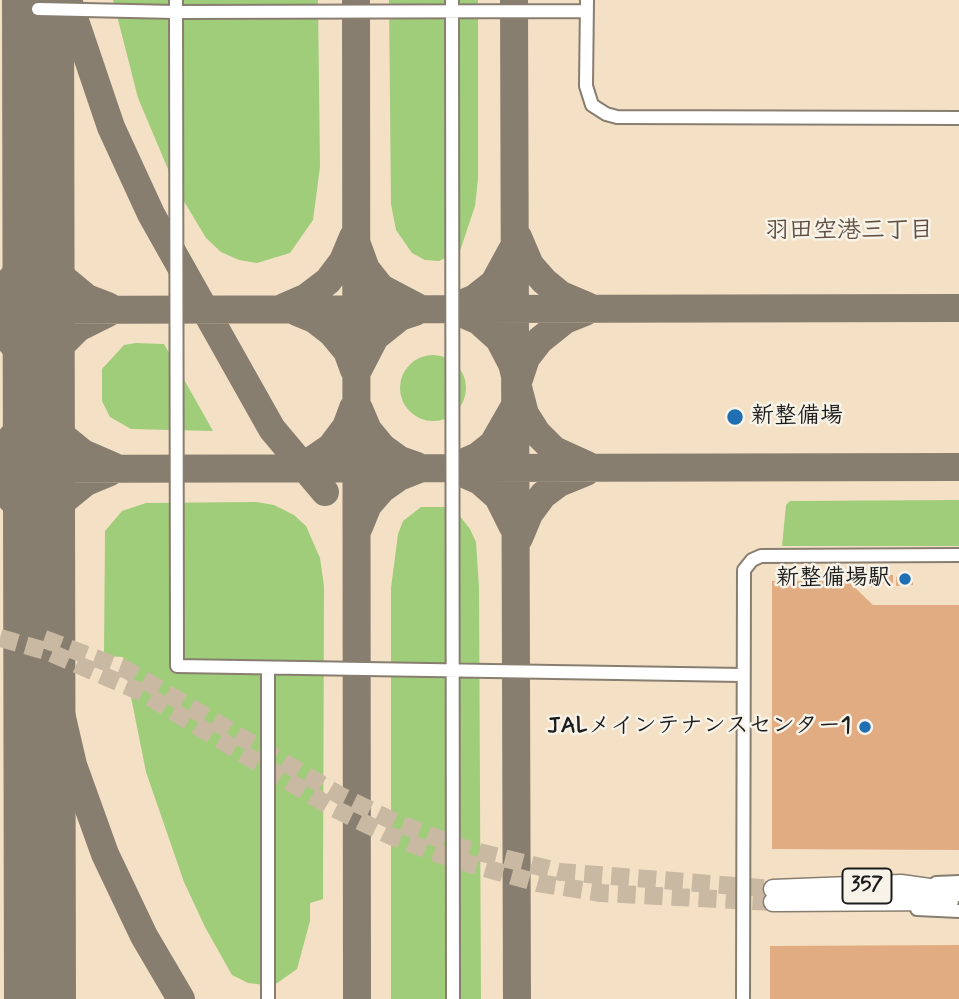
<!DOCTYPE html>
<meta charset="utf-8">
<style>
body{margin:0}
canvas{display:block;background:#f4e0c5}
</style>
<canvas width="959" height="999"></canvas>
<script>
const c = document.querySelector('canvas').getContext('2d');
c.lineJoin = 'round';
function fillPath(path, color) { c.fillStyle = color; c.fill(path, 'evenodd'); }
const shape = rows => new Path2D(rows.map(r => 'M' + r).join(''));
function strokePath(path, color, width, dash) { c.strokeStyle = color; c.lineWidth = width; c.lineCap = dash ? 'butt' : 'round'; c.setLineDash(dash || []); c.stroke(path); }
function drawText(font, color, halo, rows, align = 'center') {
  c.font = font + ' Mynerve,"Klee One",sans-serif'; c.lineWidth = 5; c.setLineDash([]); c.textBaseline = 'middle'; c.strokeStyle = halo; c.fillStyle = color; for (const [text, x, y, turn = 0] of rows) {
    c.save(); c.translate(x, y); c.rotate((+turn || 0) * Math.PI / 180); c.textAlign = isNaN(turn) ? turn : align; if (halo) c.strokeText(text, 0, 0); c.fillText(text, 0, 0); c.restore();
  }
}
fillPath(shape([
 [113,0,318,0,320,167,313,220,290,253,257,263,239,260,221,252,206,238,176,188,138,98],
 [389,0,478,0,478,179,475,206,460,251,439,261,425,260,412,253,396,230,391,204],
 [136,343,164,344,213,431,131,429,110,417,102,401,102,369,124,345],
 '400 388a33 33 0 1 1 66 0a33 33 0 1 1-66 0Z',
 [959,500,959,546,782,546,786,505,790,501],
 [146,503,256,502,274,505,294,515,306,526,320,558,324,586,323,899,310,903,310,921,297,969,273,986,248,983,232,975,205,927,184,882,146,772,123,657,104,656,105,531,122,511],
 [421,507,447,507,456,511,470,529,476,542,479,588,481,999,391,999,391,588,398,534,403,521]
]), '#a0cd7a');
strokePath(shape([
 [68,0,111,127,151,214,272,429,325,492],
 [356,0,357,999],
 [514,0,517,999],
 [38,232,45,253,64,279,87,298,108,306],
 [518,237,530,265,544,281,561,295,587,306],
 [358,247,366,269,381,288,417,307],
 [0,292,27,261,38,232],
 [284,307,307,297,328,281,343,261,353,237],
 [454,307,475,298,494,283,512,250],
 [0,310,959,308],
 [456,311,479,321,499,339,512,364,525,414,537,433,554,450,587,465],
 [297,312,314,319,332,333,347,351,354,370],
 [0,329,33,368,47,414,61,435,83,453,113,466],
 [358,370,375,337,400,317,415,312],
 [519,379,526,358,540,340,565,320,585,312],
 [359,409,368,430,382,447,400,460,417,466],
 [0,451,30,416,44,373,58,348,78,328,108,313],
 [296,466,312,460,331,447,346,427,353,408],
 [455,466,478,456,493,444,513,409],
 [0,469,959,467],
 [455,470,480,481,498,497,513,527],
 [110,472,86,482,64,500,47,523,41,541,39,564,54,683,73,765,105,854,144,936,181,999],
 [0,487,25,514,39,550],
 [359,527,368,505,382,489,399,477,417,470],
 [519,538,529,514,543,495,559,483,586,472]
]), '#887e70', 28);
strokePath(shape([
 [38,0,40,999]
]), '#887e70', 72);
fillPath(shape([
 [869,572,871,575,893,575,893,584,876,583,871,587,864,575],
 [896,577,913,577,913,585,896,586],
 [772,581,848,581,873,605,959,605,959,850,772,849],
 [959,945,959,999,770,999,770,946]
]), '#e2ac82');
strokePath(shape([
 [0,638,49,652,143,693,331,807,393,837,456,860,538,883,601,893,773,902],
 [44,639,127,670,341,796,397,823,466,849,561,872,773,889]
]), '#c9b9a3', 18, [18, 9]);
const minor = shape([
 [176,0,177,666,742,675],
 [452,0,453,999],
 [587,0,586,86,592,105,606,114,617,117,959,118],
 [38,9,176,12,587,11],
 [268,668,268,999],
 [936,883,959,882],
 [917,909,959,911],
 [743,999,744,570,752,560,761,556,959,555]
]);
const highway = shape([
 [773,889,901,884,959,892],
 [773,902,949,901]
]);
strokePath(minor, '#887e70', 16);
strokePath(highway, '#887e70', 21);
strokePath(minor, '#fff', 12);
strokePath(highway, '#fff', 18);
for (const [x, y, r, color] of [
 [735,417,9,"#1f6fb2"],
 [905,579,7,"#1f6fb2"],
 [865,727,7,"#1f6fb2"]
]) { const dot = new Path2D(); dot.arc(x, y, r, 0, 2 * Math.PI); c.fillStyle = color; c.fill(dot); strokePath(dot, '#f7f3e8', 2.5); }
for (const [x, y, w] of [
 [867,886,49]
]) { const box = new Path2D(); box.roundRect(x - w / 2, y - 17.5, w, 35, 5); c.fillStyle = '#f7f3e8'; c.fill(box); strokePath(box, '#1c1c1c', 2); }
drawText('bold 21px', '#1c1c1c', null, [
 ["357",867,886]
]);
drawText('bold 23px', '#1c1c1c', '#f7f3e8', [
 ["新整備場",751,417,"left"],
 ["新整備場駅",891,579],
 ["JALメインテナンスセンター1",851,727]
], 'right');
drawText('bold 24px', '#614e40', '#f7f3e8', [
 ["羽田空港三丁目",849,232]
]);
</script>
